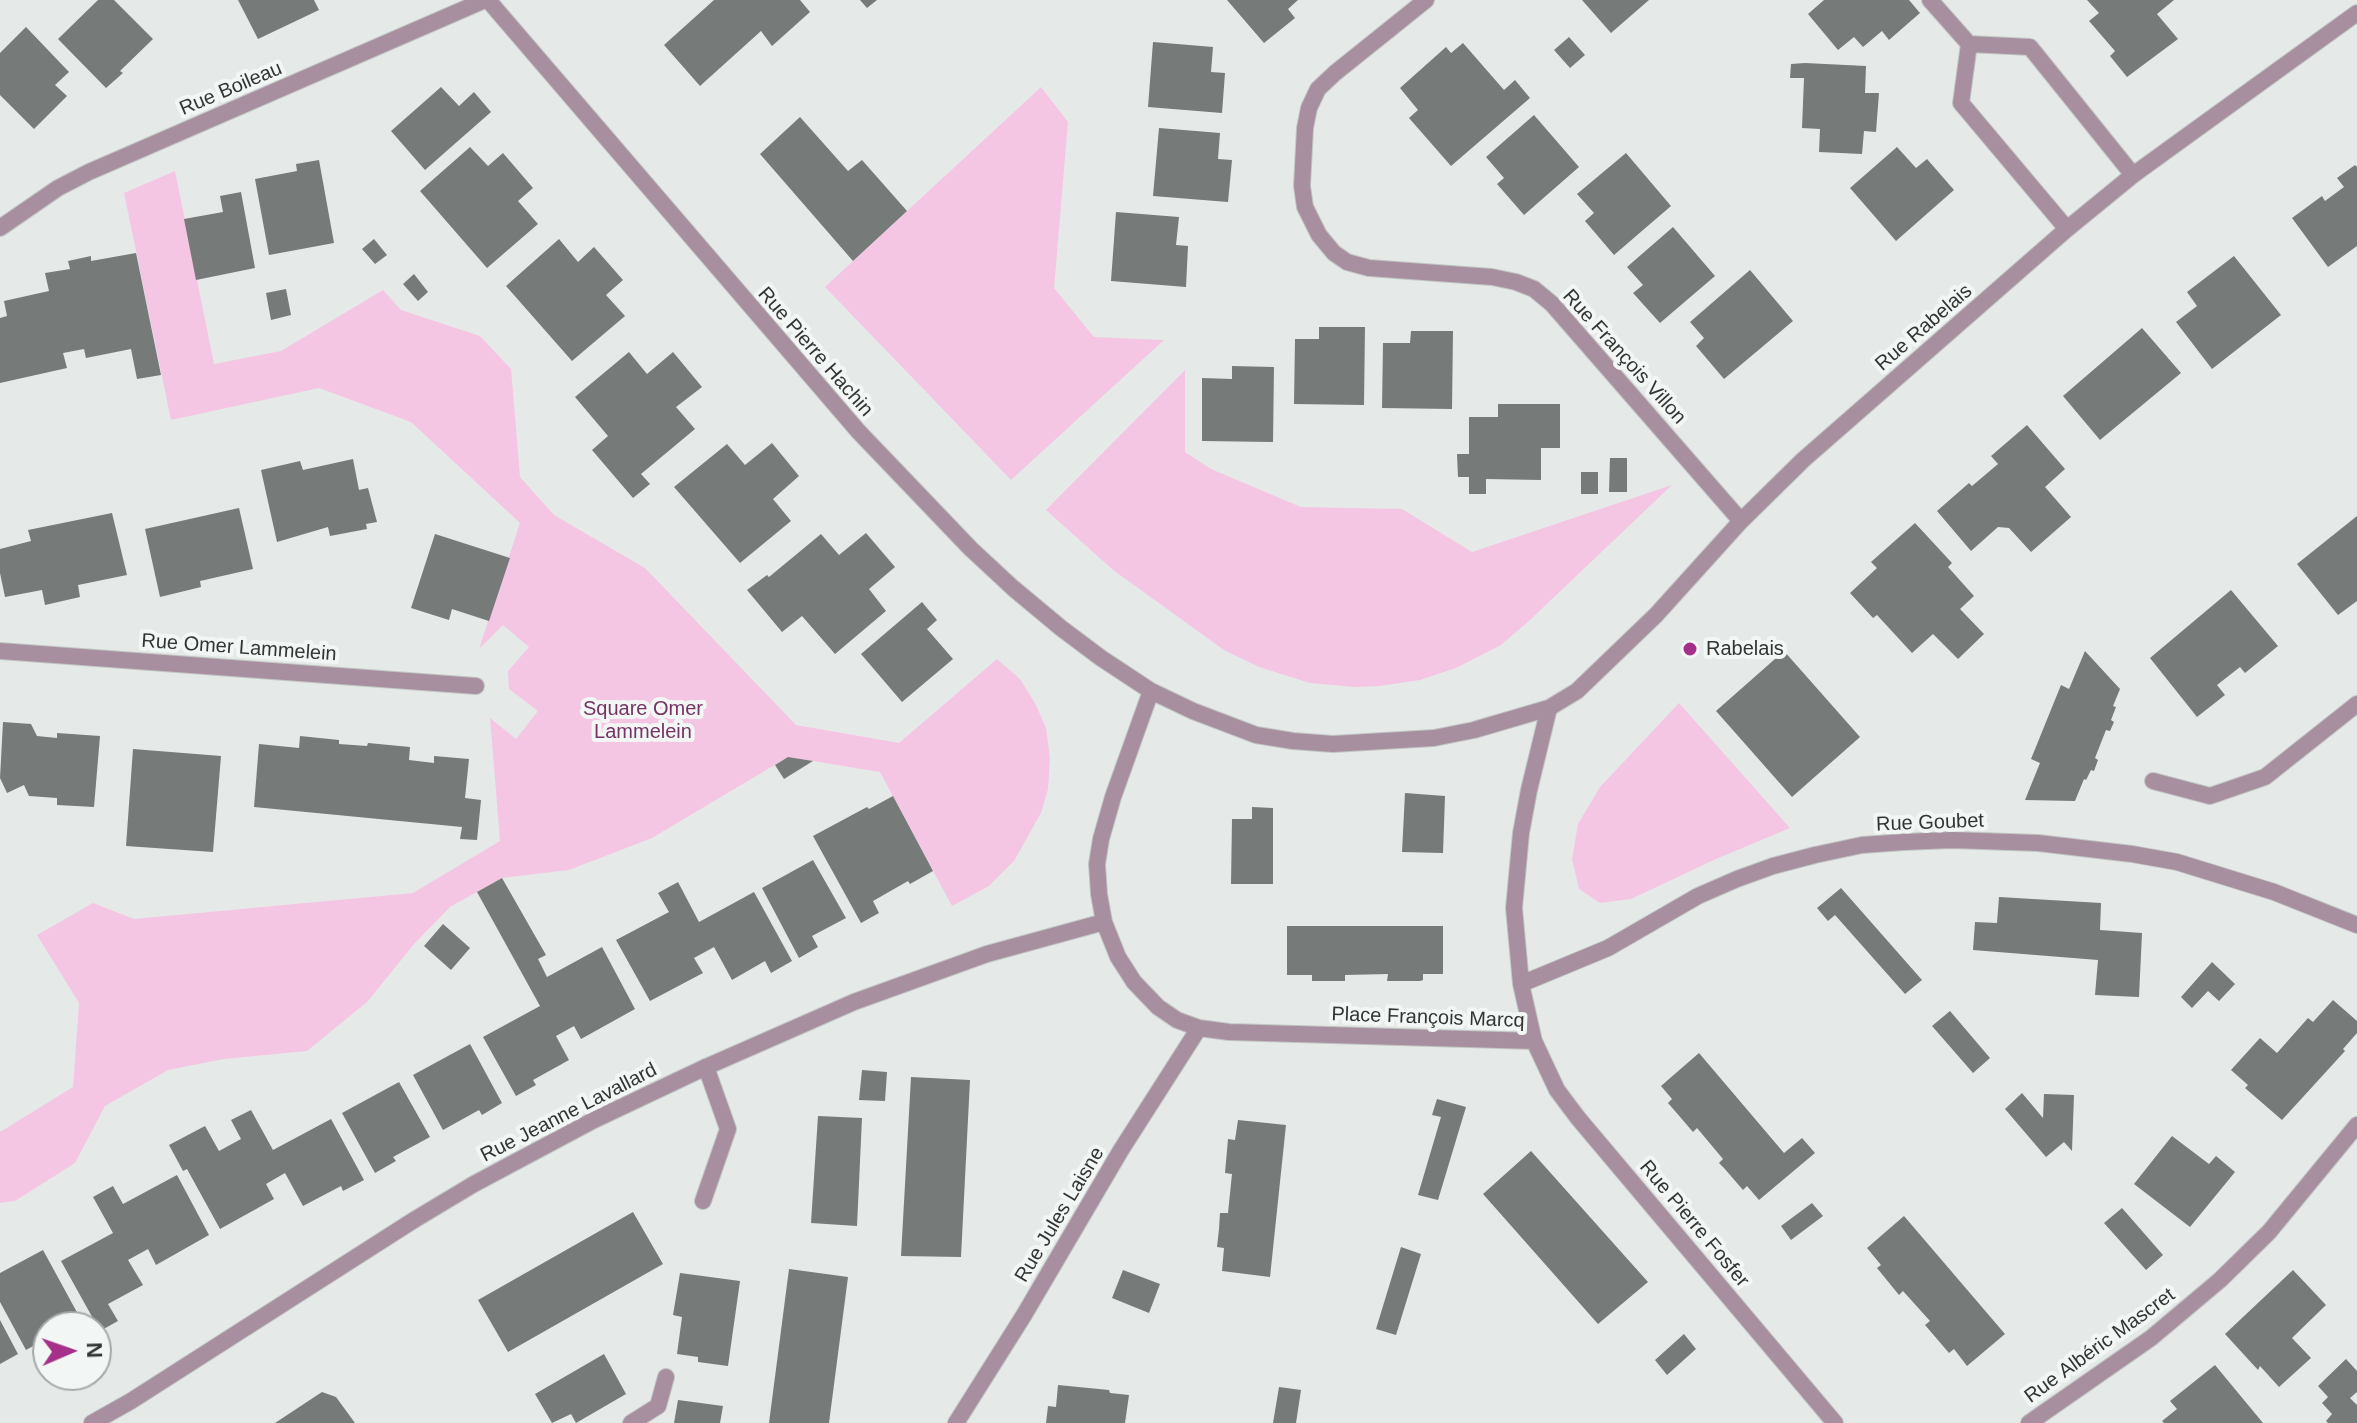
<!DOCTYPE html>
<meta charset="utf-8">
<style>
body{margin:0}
#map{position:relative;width:2357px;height:1423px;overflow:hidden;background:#e5eae8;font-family:Helvetica,sans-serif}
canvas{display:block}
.north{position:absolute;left:32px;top:1311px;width:80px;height:80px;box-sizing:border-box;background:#f2f7f5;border:2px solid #a6a9a8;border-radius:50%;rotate:88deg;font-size:22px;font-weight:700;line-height:32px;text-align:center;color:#333534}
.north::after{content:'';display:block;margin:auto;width:28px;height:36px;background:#a63089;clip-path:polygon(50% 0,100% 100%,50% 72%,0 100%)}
</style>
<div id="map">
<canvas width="2357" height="1423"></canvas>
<div class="north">N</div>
</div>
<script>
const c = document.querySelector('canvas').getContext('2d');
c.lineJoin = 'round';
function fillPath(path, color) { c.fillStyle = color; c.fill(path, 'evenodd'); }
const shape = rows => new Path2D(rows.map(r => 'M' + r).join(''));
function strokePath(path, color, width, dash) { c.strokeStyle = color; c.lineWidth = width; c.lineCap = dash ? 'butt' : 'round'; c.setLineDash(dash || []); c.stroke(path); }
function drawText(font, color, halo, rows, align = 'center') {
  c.font = font + ' Helvetica,sans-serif'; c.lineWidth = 8; c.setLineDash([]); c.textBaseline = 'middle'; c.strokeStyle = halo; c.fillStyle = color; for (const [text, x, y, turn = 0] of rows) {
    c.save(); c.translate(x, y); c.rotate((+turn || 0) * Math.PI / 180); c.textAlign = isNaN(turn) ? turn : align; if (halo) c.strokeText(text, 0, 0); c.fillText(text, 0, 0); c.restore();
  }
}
fillPath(shape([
 [1041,87,1068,122,1054,288,1094,337,1164,340,1011,480,825,287],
 [175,171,214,364,281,351,383,290,401,310,480,336,511,369,520,477,554,515,645,568,796,725,899,743,997,659,1020,679,1036,705,1046,728,1050,759,1048,789,1041,813,1014,861,989,886,952,906,880,772,788,757,652,838,569,870,502,878,477,892,450,907,415,943,367,1002,307,1051,224,1059,168,1070,105,1106,75,1163,15,1201,0,1203,0,1132,73,1087,79,1003,37,935,93,903,134,919,413,893,500,841,490,718,516,739,538,711,509,689,508,671,529,647,503,625,479,649,520,523,411,422,319,388,171,420,124,193],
 [1185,370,1185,452,1211,469,1301,507,1402,509,1472,552,1672,485,1530,620,1501,645,1456,668,1420,680,1380,686,1354,687,1310,683,1259,667,1224,650,1113,570,1046,510],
 [1679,703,1790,828,1716,859,1631,899,1600,903,1579,889,1572,859,1578,824,1600,787]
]), '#f5c6e4');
fillPath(shape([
 [98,0,114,0,153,39,120,71,123,73,106,88,58,39],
 [238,0,314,0,319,10,258,39],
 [714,0,800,0,810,12,772,46,761,31,700,86,664,45],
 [860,0,877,0,867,8],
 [1227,0,1298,0,1288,9,1295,18,1264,43],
 [1582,0,1649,0,1611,33],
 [1824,0,1909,0,1920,13,1889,40,1882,31,1863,47,1854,37,1838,50,1808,14],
 [2087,0,2174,0,2157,14,2178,39,2127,77,2110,56,2115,51,2089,21,2099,13],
 [26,27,69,72,55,85,67,96,34,129,0,95,0,53],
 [1569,37,1585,55,1570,68,1554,50],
 [1153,42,1213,47,1211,72,1225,73,1222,113,1148,107],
 [1463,43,1504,90,1515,80,1530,98,1451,166,1409,118,1418,110,1400,88,1446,47,1451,53],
 [1805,63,1866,66,1865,93,1879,93,1876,132,1864,131,1862,154,1819,152,1820,129,1802,128,1804,78,1790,78,1791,64],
 [441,87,459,106,474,92,491,112,425,170,391,131],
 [1534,115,1579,167,1524,215,1497,184,1504,178,1486,157],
 [800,117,848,171,862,160,907,211,853,261,760,154],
 [1159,128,1220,133,1218,159,1232,160,1228,202,1153,196],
 [470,147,488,166,503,153,533,188,518,201,538,224,487,268,420,191],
 [1897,147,1916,168,1927,159,1954,190,1896,241,1850,188],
 [1626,153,1671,206,1614,255,1585,221,1594,213,1577,194],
 [319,160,334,243,269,255,255,179,297,171,296,164],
 [2355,165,2357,167,2357,246,2328,267,2292,218,2322,196,2325,201,2344,187,2337,178],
 [241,192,255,268,196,280,184,219,223,212,220,196],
 [1116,212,1179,217,1176,245,1188,246,1186,287,1111,281],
 [1673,227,1715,276,1660,323,1633,293,1643,285,1627,267],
 [374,239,387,255,375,264,362,249],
 [559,239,578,262,594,247,623,280,606,295,625,316,572,361,506,286],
 [136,253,161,375,137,379,131,349,86,358,84,349,63,353,67,368,0,383,0,318,7,316,4,301,49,291,45,273,70,269,68,261,91,256,91,261],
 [2234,256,2281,315,2212,369,2176,322,2197,306,2187,292],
 [1750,270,1793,321,1724,379,1696,346,1704,338,1690,322],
 [414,274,428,292,418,301,403,284],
 [286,289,291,315,271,320,266,293],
 [1319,327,1365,327,1364,405,1294,404,1295,339,1319,339],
 [2142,328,2181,373,2100,440,2063,396],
 [1411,331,1453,331,1452,409,1382,408,1383,343,1410,343],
 [629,352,647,374,673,352,702,387,676,407,695,429,641,474,650,484,633,498,592,450,608,436,575,397],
 [1232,366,1274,367,1273,442,1202,441,1202,378,1232,379],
 [1498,404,1560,404,1560,448,1541,448,1541,480,1486,479,1486,494,1469,494,1469,477,1458,477,1457,454,1469,454,1469,417,1498,417],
 [2027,425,2065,469,2045,487,2071,517,2031,552,2009,528,1998,527,1971,551,1937,511,1969,483,1972,486,1998,464,1991,456],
 [772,443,799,476,773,499,791,521,740,563,674,487,727,444,745,465],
 [1610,458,1627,458,1627,492,1609,492],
 [353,459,359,490,368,488,377,522,366,524,367,529,330,536,328,527,277,542,261,470,300,461,303,470],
 [1581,472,1598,472,1598,494,1581,494],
 [239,508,253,569,200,581,201,587,160,597,145,529],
 [112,513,127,575,78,585,80,597,45,605,42,590,5,597,0,573,0,549,31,541,28,530],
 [2357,516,2357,601,2338,615,2297,564],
 [1915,523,1952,563,1948,567,1974,596,1960,609,1984,634,1958,659,1933,634,1912,653,1877,615,1873,618,1850,593,1877,568,1871,562],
 [866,533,895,567,869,589,886,611,835,654,802,616,782,632,747,590,767,575,769,577,821,534,839,555],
 [435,534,510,558,489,621,452,609,449,620,411,608],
 [2231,590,2278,646,2245,673,2240,667,2217,685,2225,695,2197,717,2150,658],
 [922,602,937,620,927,629,953,659,902,702,861,654],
 [1784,651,1860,737,1792,797,1716,711],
 [2085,651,2120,689,2113,706,2116,707,2111,720,2114,722,2110,731,2106,730,2095,758,2098,760,2094,771,2091,770,2086,780,2084,779,2075,801,2025,800,2040,763,2031,759,2061,685,2069,689],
 [3,722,31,724,37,736,57,738,57,733,100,736,94,807,57,805,57,798,29,796,24,785,7,793,0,778],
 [300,736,339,740,339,744,367,746,368,743,410,747,409,760,434,763,434,756,469,759,465,798,481,800,477,840,460,839,462,827,254,807,259,744,299,748],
 [133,749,221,756,213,852,126,846],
 [788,757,813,761,784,779,775,765],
 [1405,793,1445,796,1443,853,1402,852],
 [893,796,933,871,910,884,908,881,873,901,879,913,861,923,813,836,867,807,869,809],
 [1252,807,1273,808,1273,884,1231,884,1232,819,1252,819],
 [813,860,846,918,812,936,818,947,799,958,762,888],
 [502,878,546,955,538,959,547,977,602,947,635,1009,581,1039,574,1026,556,1036,569,1060,533,1080,536,1085,516,1096,483,1037,540,1006,477,892],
 [678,882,699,922,754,892,792,961,771,973,765,961,732,980,714,947,694,958,703,973,650,1001,616,940,669,912,658,893],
 [1841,888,1922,980,1905,994,1835,915,1828,921,1817,908],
 [1999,897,2101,903,2100,930,2142,933,2139,997,2095,995,2098,960,1973,950,1975,922,1997,923],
 [443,924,470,948,451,970,424,946],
 [1287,926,1443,926,1443,974,1423,974,1423,980,1420,981,1387,981,1388,974,1345,975,1345,981,1312,981,1312,975,1287,975],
 [2212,962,2235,984,2219,1001,2208,991,2192,1008,2181,997],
 [2333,1000,2357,1021,2357,1033,2343,1049,2345,1051,2282,1120,2245,1088,2248,1085,2231,1070,2260,1038,2277,1053,2308,1018,2313,1022],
 [1950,1011,1990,1058,1973,1073,1932,1026],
 [470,1044,502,1103,482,1115,479,1110,443,1130,413,1075],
 [1699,1053,1784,1153,1802,1138,1815,1153,1759,1200,1747,1186,1743,1190,1724,1168,1719,1163,1723,1159,1697,1128,1693,1132,1681,1118,1668,1103,1672,1099,1661,1086],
 [862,1070,887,1072,885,1101,859,1100],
 [911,1077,970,1080,961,1257,901,1256],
 [399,1082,430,1137,393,1157,396,1161,375,1173,342,1113],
 [2022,1093,2043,1118,2044,1094,2074,1095,2072,1151,2064,1142,2046,1157,2005,1109],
 [1437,1099,1466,1107,1438,1200,1418,1195,1441,1117,1432,1115],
 [251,1110,273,1150,331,1119,364,1180,343,1191,341,1186,303,1206,285,1173,266,1184,274,1199,220,1229,187,1169,183,1171,169,1145,205,1126,219,1151,241,1139,231,1120],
 [818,1116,862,1118,857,1226,811,1223],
 [1238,1120,1286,1125,1270,1277,1222,1271,1224,1248,1217,1247,1219,1229,1220,1213,1228,1213,1232,1174,1225,1173,1228,1139,1235,1140],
 [2172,1136,2209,1164,2216,1156,2235,1172,2190,1227,2134,1184],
 [1531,1151,1648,1282,1598,1324,1483,1194],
 [177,1175,209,1235,156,1265,148,1249,128,1260,143,1285,108,1304,118,1321,100,1331,61,1261,113,1233,93,1197,113,1186,123,1204],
 [1812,1203,1823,1216,1791,1240,1781,1226],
 [2122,1208,2163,1255,2146,1270,2104,1223],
 [633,1212,663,1264,508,1352,478,1300],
 [1904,1216,2005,1334,1967,1366,1954,1349,1949,1353,1925,1325,1930,1321,1903,1291,1899,1295,1877,1268,1881,1265,1867,1248],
 [1401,1247,1421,1254,1396,1335,1376,1329],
 [43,1250,85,1327,48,1327,48,1338,26,1350,0,1302,0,1273],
 [789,1269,848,1277,829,1423,769,1423],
 [1123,1270,1160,1284,1149,1313,1112,1298],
 [2293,1270,2326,1305,2292,1338,2311,1358,2279,1387,2260,1366,2258,1370,2225,1334],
 [680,1273,740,1281,728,1366,698,1362,698,1357,677,1354,682,1317,673,1315],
 [0,1320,18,1354,0,1364],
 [1684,1334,1696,1349,1667,1375,1655,1360],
 [604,1354,626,1394,576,1423,571,1414,552,1423,535,1394],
 [2346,1359,2357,1371,2357,1392,2350,1398,2357,1405,2357,1423,2328,1423,2326,1421,2332,1414,2322,1403,2328,1397,2318,1386],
 [2215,1365,2263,1423,2164,1423,2162,1421,2177,1409,2170,1401],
 [1058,1385,1109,1390,1110,1393,1129,1395,1125,1423,1046,1423,1048,1406,1056,1407],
 [1279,1387,1301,1390,1296,1423,1273,1423],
 [322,1392,336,1397,355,1423,275,1423],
 [678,1400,723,1406,720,1423,674,1423]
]), '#767a78');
const service = shape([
 [703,1201,728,1129,706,1067],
 [631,1423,658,1406,666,1377]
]);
const minor = shape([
 [488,0,858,431,971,549,1013,588,1061,628,1101,658,1151,691,1193,711,1256,735,1293,741,1333,744,1434,738,1474,730,1549,708,1577,691,1656,615,1741,521,1803,460,2067,229,2133,175,2357,13],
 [1426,0,1335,73,1318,89,1309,108,1305,128,1302,186,1305,207,1319,235,1334,253,1347,262,1369,268,1492,277,1516,282,1534,289,1552,304,1741,521],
 [1930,0,1969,44],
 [0,228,58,188,89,172,485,0],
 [2067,229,1961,103,1969,44,2030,47,2133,175],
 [0,651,476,686],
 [1151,691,1113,797,1101,839,1097,864,1099,894,1104,922,1118,957,1134,982,1158,1007,1177,1020,1199,1028,1229,1032,1534,1041],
 [1549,708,1529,790,1521,833,1514,908,1521,984,1534,1041,1557,1090,1578,1118,1835,1423],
 [2153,781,2210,796,2265,777,2357,704],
 [1521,984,1608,948,1698,896,1737,879,1773,866,1815,855,1862,845,1904,842,1952,840,2038,843,2132,854,2177,862,2274,892,2357,925],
 [92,1423,131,1401,414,1220,474,1184,594,1120,706,1067,854,1002,987,954,1104,922],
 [956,1423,1024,1315,1121,1150,1199,1028],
 [2029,1423,2151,1338,2220,1280,2269,1232,2357,1125]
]);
strokePath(service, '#c1c6c4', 18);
strokePath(minor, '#c1c6c4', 18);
strokePath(service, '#a88f9f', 16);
strokePath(minor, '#a88f9f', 16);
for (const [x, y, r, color] of [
 [1690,649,8,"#a63089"]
]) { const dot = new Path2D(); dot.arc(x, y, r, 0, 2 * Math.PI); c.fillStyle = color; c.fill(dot); strokePath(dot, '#f2f7f5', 3); }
drawText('20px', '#333534', '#f2f7f5', [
 ["Rue Boileau",231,89,-23],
 ["Rue Rabelais",1924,328,-41],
 ["Rue Pierre Hachin",815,352,49],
 ["Rue François Villon",1624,357,48],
 ["Rue Omer Lammelein",239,648,4],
 ["Rue Goubet",1930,823,-2],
 ["Place François Marcq",1428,1018,2],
 ["Rue Jeanne Lavallard",569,1113,-27],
 ["Rue Jules Laisne",1060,1215,-59],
 ["Rue Pierre Fosfer",1694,1224,50],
 ["Rue Albéric Mascret",2100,1346,-36]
]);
drawText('20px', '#333534', '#f2f7f5', [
 ["Rabelais",1706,649]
], 'left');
drawText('20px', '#763363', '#f2f7f5', [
 ["Square Omer",643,709],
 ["Lammelein",643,732]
]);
</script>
